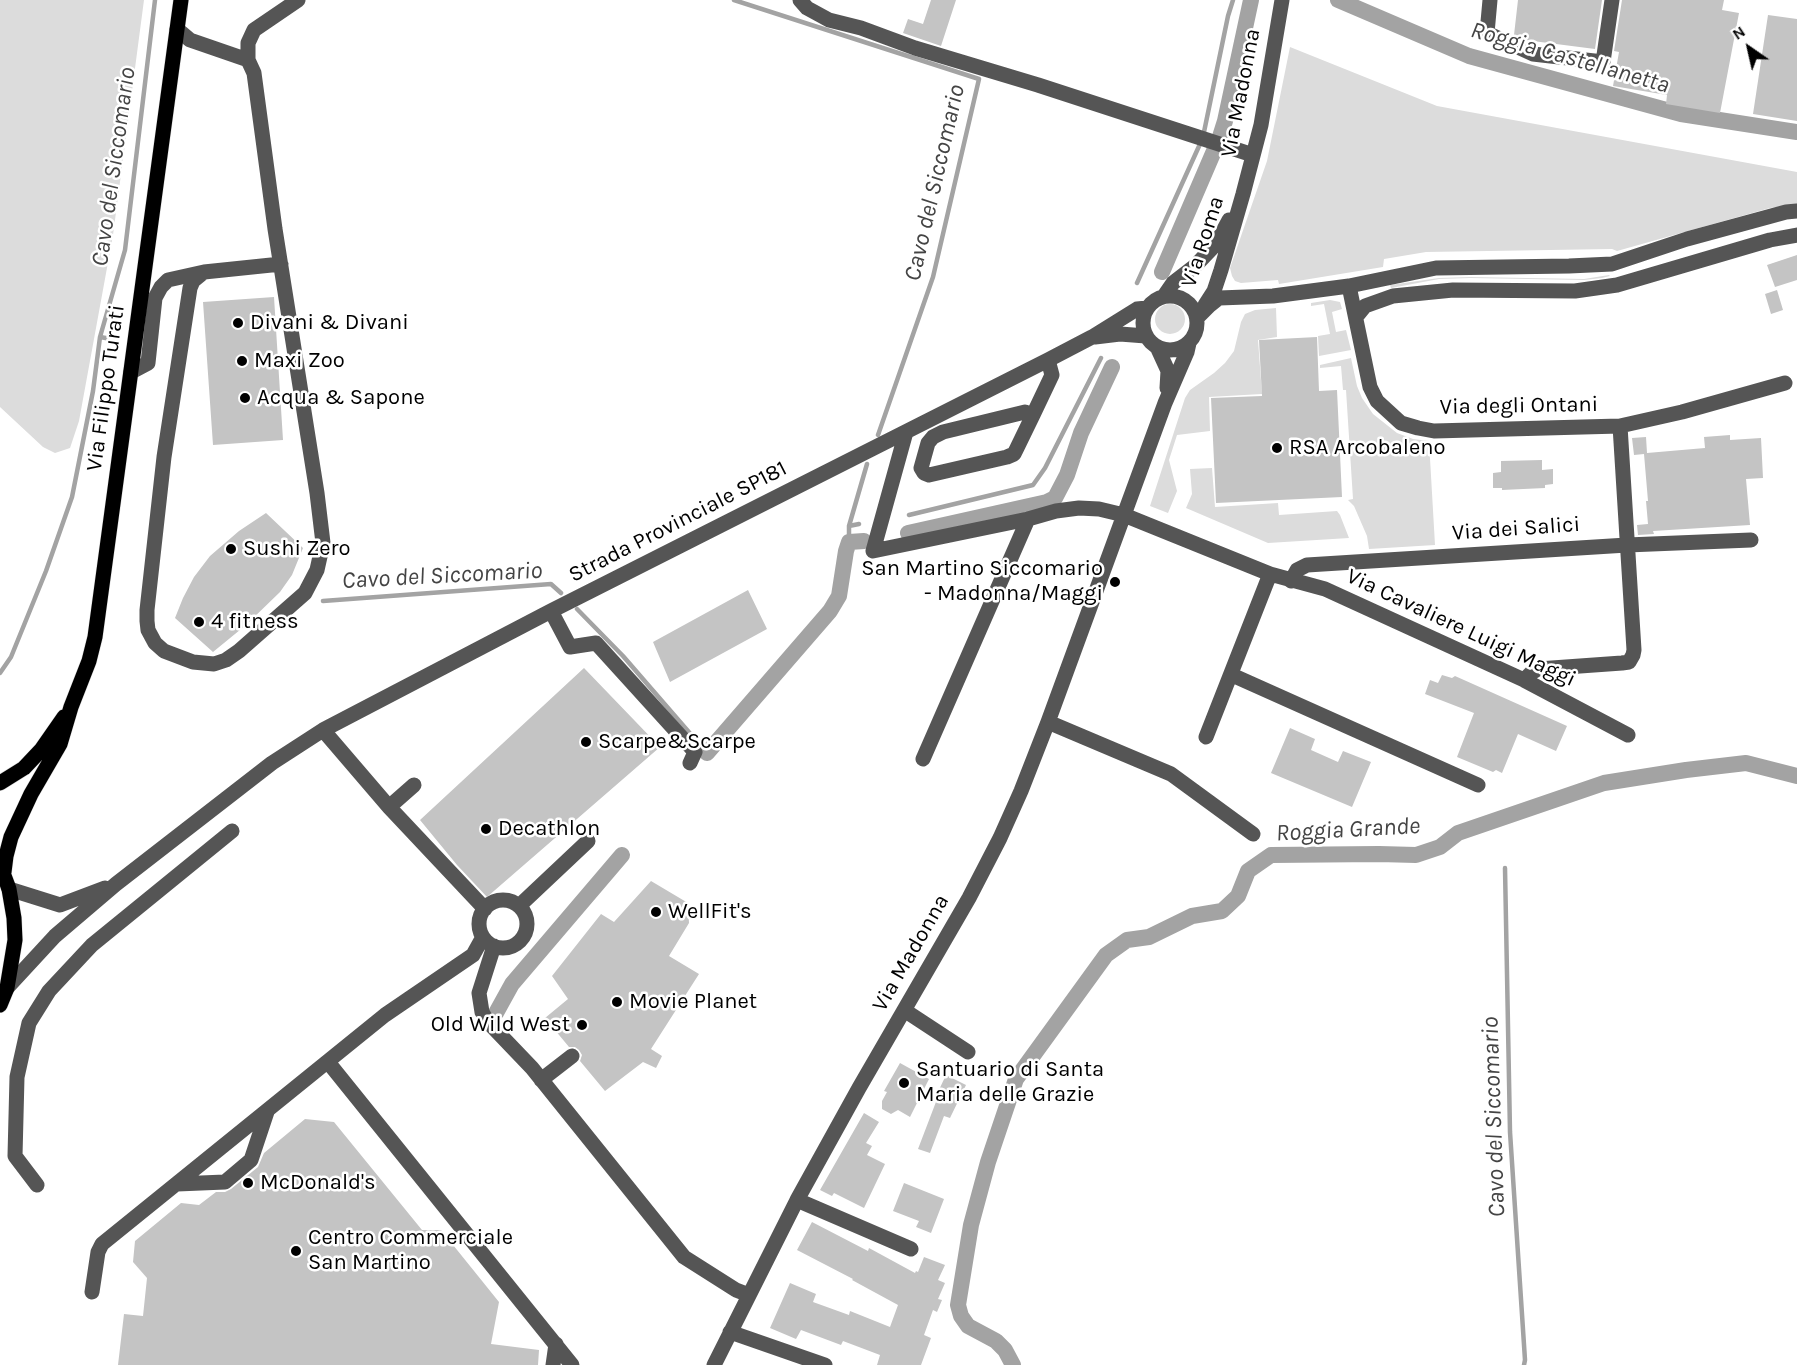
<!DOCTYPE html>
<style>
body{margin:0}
#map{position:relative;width:1797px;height:1365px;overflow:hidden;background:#fff;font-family:Karla,sans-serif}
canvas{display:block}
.north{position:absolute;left:1719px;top:18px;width:60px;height:60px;-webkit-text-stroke:4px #fff;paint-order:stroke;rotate:326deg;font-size:16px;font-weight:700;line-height:24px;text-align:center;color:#000}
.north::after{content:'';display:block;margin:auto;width:21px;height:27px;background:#000;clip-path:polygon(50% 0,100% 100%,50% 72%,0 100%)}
</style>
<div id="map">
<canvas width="1797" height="1365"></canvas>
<div class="north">N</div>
</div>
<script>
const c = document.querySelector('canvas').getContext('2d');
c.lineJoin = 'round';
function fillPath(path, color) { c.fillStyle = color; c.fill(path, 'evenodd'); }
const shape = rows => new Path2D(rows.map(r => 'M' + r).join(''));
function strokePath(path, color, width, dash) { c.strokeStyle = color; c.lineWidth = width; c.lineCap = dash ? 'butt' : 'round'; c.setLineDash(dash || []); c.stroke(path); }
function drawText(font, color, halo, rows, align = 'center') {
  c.font = font + ' Karla,sans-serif'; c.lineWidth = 5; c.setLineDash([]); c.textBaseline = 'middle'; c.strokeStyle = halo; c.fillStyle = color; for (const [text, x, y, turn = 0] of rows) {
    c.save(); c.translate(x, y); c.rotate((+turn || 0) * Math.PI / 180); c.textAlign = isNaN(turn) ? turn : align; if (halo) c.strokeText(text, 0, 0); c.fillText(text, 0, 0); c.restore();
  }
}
fillPath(shape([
 [0,0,144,0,113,235,79,421,70,448,55,453,43,447,0,407],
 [1290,47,1437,106,1797,172,1797,204,1770,208,1617,251,1612,249,1426,252,1384,259,1383,267,1279,284,1278,280,1241,283,1235,281,1232,276,1230,268,1267,161],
 [1609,275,1610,276,1602,278,1584,280,1470,278,1439,279,1391,288,1390,285,1439,278,1470,277,1584,279],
 [1330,300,1340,302,1342,309,1332,312,1336,332,1346,330,1351,350,1319,356,1318,336,1330,334,1324,304,1311,306,1311,303],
 '1155 319a15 15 0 1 1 30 0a15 15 0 1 1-30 0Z',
 [1276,308,1277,337,1258,340,1262,394,1209,397,1210,431,1177,435,1169,460,1177,491,1168,513,1150,506,1185,398,1190,390,1214,373,1225,363,1234,351,1241,322,1245,314,1255,310],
 [1351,358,1357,386,1362,398,1373,414,1397,433,1413,439,1429,441,1435,545,1369,549,1367,536,1354,506,1348,500,1353,499,1346,390,1343,390,1341,366,1320,368,1320,365],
 [1212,468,1215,507,1278,503,1279,515,1337,511,1340,515,1349,538,1268,543,1186,508,1192,494,1190,469]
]), '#dcdcdc');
strokePath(shape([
 [734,0,979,79,933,277,878,435],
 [1204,132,1228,16,1233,0],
 [1137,283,1200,144],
 [100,337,117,340],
 [909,515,1033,485,1045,468,1101,358],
 [849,526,859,524],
 [849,542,849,526,867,464],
 [323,601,551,584,561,593],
 [577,609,623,656,707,753],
 [0,673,11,657,46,571,72,497,93,391,100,337,125,250,155,0],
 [1505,868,1510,1132,1525,1360,1524,1365]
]), '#a3a3a3', 4.5);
strokePath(shape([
 [1338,0,1469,56,1681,114,1797,132],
 [1219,140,1225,121,1251,0],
 [1162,272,1214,151],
 [908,533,1047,502,1055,498,1067,475,1081,433,1112,367],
 [707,753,830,611,839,596,846,551,849,542,864,541],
 [496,1013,512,984,622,855],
 [1013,1365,1005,1350,996,1341,968,1326,961,1316,958,1305,971,1225,988,1162,1016,1079,1106,955,1127,940,1149,937,1192,916,1222,911,1238,896,1248,871,1271,855,1379,854,1416,855,1440,847,1458,833,1604,783,1686,770,1746,763,1797,776]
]), '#a3a3a3', 16);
fillPath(shape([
 [931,0,956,0,941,46,903,33,908,19,923,24],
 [1518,0,1602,0,1595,49,1525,40,1514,35],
 [1622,0,1724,0,1722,10,1739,13,1720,113,1666,104,1667,95,1613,86,1619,52,1614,51],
 [1768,15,1797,19,1797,121,1753,114],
 [1797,255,1797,280,1775,287,1767,265],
 [1777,290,1783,310,1771,314,1765,294],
 [274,297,283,440,213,445,203,302],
 [1317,337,1319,391,1337,390,1342,497,1216,503,1211,398,1262,396,1259,340],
 [1730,435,1730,440,1761,438,1763,478,1746,479,1750,525,1653,531,1654,534,1638,535,1637,525,1648,524,1646,501,1648,501,1644,454,1634,455,1632,438,1646,437,1647,453,1705,448,1704,437],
 [1542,460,1542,470,1553,469,1553,484,1545,485,1545,488,1502,490,1502,488,1493,488,1493,473,1501,472,1501,461],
 [266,513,303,548,292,575,280,592,246,625,213,652,175,618,183,598,194,577,210,556,239,531],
 [748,590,767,629,670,682,653,642],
 [584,668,660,747,487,897,457,865,420,820],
 [1442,675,1452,678,1455,676,1567,726,1556,751,1518,734,1502,773,1496,770,1493,772,1457,757,1474,713,1425,694,1430,680,1438,683],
 [1290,728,1315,739,1311,750,1338,762,1343,751,1371,762,1352,807,1271,773],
 [651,881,688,903,689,923,669,956,699,974,651,1049,662,1056,656,1068,643,1062,605,1091,580,1061,582,1055,579,1050,575,1047,569,1047,545,1018,568,999,552,976,601,914,614,922],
 [900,1063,929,1079,910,1117,898,1110,891,1114,882,1109,882,1101,887,1092,884,1091],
 [946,1075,966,1085,950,1118,944,1116,930,1153,918,1149,939,1094,937,1094],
 [864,1113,879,1122,866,1143,872,1146,867,1155,885,1164,864,1208,834,1193,832,1196,820,1190],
 [305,1119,334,1122,422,1230,441,1230,499,1302,491,1344,539,1350,538,1365,118,1365,124,1314,143,1316,147,1278,133,1262,135,1241,181,1203,199,1205,216,1192,225,1192,231,1189,258,1167,264,1153],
 [904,1183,944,1199,931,1233,916,1227,919,1221,893,1211],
 [812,1222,868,1251,869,1248,915,1273,916,1271,918,1272,924,1257,945,1265,938,1280,945,1283,938,1299,942,1300,937,1312,933,1310,924,1335,931,1338,921,1365,877,1365,880,1355,843,1341,841,1345,801,1330,796,1339,770,1328,790,1283,816,1294,813,1302,849,1315,850,1311,890,1327,898,1305,852,1280,853,1279,797,1250]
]), '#c4c4c4');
const major = shape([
 [0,783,24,768,41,750,64,717],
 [0,865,9,889,14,918,15,940,7,988,0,1005],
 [4,872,6,856,11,837,31,794,60,744,71,707,89,661,95,637,181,0]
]);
strokePath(major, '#dbdbdb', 16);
strokePath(shape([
 [800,0,807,8,829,20,861,28,915,48,1038,85,1253,155],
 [1490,0,1487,33,1533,54,1603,62,1612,0],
 [177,29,190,40,248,60],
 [204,272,193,281,190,288,164,457,147,610,147,621,148,630,155,643,164,651,193,662,214,664,226,660,239,651,305,593,317,570,323,543,317,493,275,229,254,73,248,60,248,43,254,30,298,0],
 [1349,286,1370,387,1377,401,1401,423,1418,428,1434,431,1620,426,1682,412,1785,383],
 '1143 323a27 27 0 1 1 54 0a27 27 0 1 1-54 0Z',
 [1164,296,1173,283,1195,266,1216,244,1229,220],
 [1205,305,1214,291,1221,270,1243,194,1261,125,1282,0],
 [1356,317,1365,306,1393,296,1453,290,1575,291,1617,285,1770,240,1797,235],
 [1197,318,1209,306,1219,298,1273,296,1349,286,1436,268,1569,266,1612,264,1687,239,1786,212,1797,211],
 [1095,337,1120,334,1146,336],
 [1157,347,1168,371,1167,388],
 [131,372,148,363,155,298,161,287,168,280,204,272,281,264],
 [1033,415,1025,412,943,432,933,437,928,443,921,468,924,473,929,475,1007,457,1014,454,1017,448,1033,415,1052,375,1048,360],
 [906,432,873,551,1028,519,1056,511,1079,508,1099,509,1124,515,1270,574,1325,589,1524,680,1628,735],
 [1291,581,1297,570,1307,565,1627,545,1751,540],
 [551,611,570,647,596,643,695,752,690,763],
 [1232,675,1478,785],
 [1524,680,1531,673,1538,669,1622,663,1629,662,1633,655,1634,650,1620,426],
 [1048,722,1171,774,1253,834],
 [323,730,389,807,485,909],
 [1206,737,1270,574],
 [923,759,1028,519],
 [389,807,414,785],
 [9,889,60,905,105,888],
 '479 924a24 24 0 1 1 48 0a24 24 0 1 1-48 0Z',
 [519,906,588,841],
 [494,946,479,993,482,1012,488,1022,532,1068,684,1257,736,1290,749,1295],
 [7,988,55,936,116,884,272,763,323,730,551,611,1048,360,1092,337,1137,309,1147,308],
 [904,1010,968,1052],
 [328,1062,572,1365],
 [541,1080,572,1056],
 [177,1184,225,1182,251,1160,267,1112],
 [37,1185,15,1156,17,1077,29,1023,49,991,92,945,232,831],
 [797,1200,911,1249],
 [92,1292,98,1252,102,1244,385,1015,473,955,483,937],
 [730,1332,825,1365],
 [553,1365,556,1344],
 [714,1365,797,1200,859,1088,969,898,1000,838,1021,791,1048,722,1165,403,1187,352,1189,343]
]), '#555', 15);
strokePath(major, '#000', 15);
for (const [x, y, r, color] of [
 [238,323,6,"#000"],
 [242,361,6,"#000"],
 [245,398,6,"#000"],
 [1277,448,6,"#000"],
 [231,549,6,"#000"],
 [1115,582,6,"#000"],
 [199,622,6,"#000"],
 [586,742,6,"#000"],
 [486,829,6,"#000"],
 [656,912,6,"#000"],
 [617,1002,6,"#000"],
 [582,1025,6,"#000"],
 [904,1083,6,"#000"],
 [248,1183,6,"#000"],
 [296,1251,6,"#000"]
]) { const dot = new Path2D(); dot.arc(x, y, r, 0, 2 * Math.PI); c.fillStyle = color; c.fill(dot); strokePath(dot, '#fff', 2); }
drawText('22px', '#000', '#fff', [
 ["Via Madonna",1241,93,-79],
 ["Via Roma",1203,242,-72],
 ["Via Filippo Turati",106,388,-82],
 ["Via degli Ontani",1519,406,-1],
 ["Strada Provinciale SP181",678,522,-27],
 ["Via dei Salici",1516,529,-4],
 ["Via Cavaliere Luigi Maggi",1461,628,25],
 ["Via Madonna",911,953,-60]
]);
drawText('22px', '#000', '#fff', [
 ["Divani & Divani",250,323],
 ["Maxi Zoo",254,361],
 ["Acqua & Sapone",257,398],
 ["RSA Arcobaleno",1289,448],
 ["Sushi Zero",243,549],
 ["San Martino Siccomario",1103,569,"right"],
 ["- Madonna/Maggi",1103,594,"right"],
 ["4 fitness",211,622],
 ["Scarpe&Scarpe",598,742],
 ["Decathlon",498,829],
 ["WellFit's",668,912],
 ["Movie Planet",629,1002],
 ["Old Wild West",570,1025,"right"],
 ["Santuario di Santa",916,1070],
 ["Maria delle Grazie",916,1095],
 ["McDonald's",260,1183],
 ["Centro Commerciale",308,1238],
 ["San Martino",308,1263]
], 'left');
drawText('italic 24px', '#444', '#fff', [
 ["Roggia Castellanetta",1570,58,16],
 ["Cavo del Siccomario",114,167,-82],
 ["Cavo del Siccomario",935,183,-77],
 ["Cavo del Siccomario",442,576,-3],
 ["Roggia Grande",1348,830,-3],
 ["Cavo del Siccomario",1494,1117,-92]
]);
</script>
